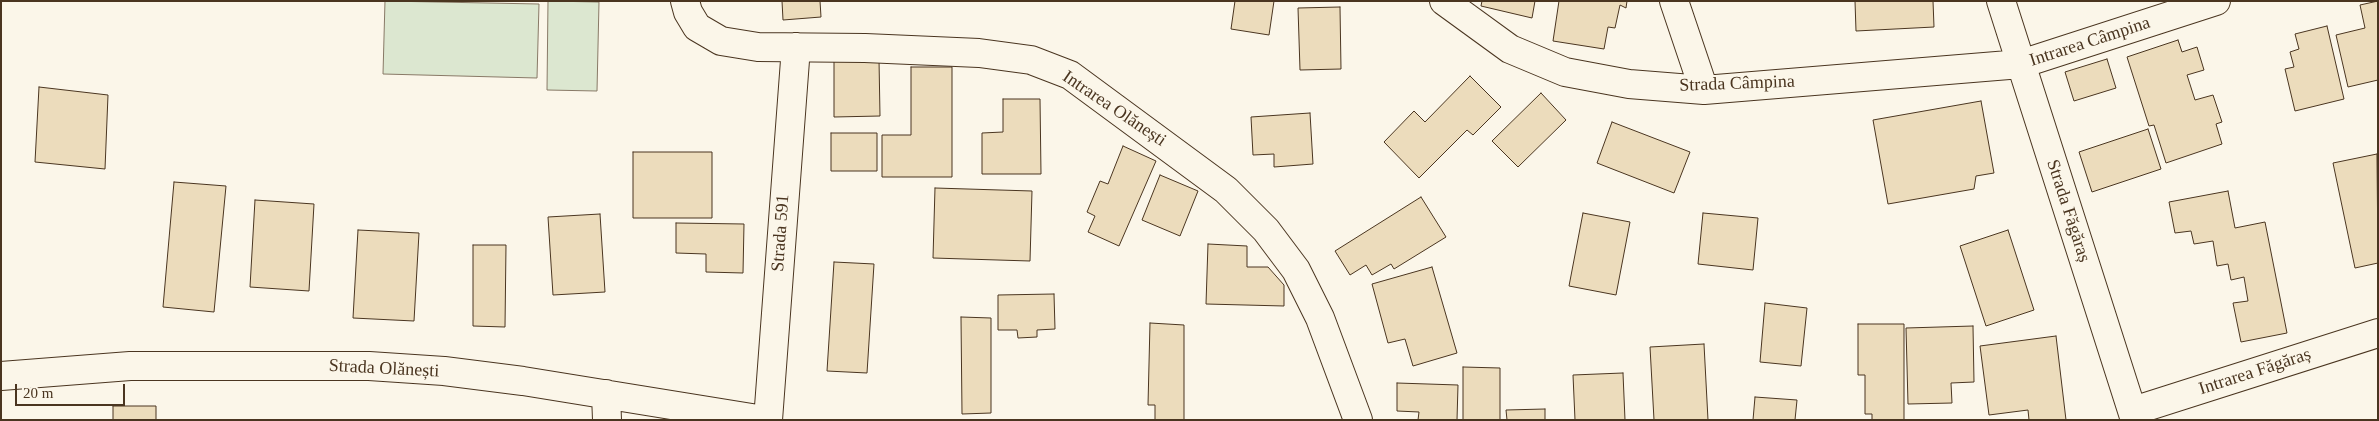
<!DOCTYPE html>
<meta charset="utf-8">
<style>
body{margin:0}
#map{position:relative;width:2379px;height:421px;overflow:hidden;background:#fbf6e9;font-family:Georgia,serif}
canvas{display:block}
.frame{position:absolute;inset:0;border:2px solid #4a3520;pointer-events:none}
.scale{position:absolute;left:15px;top:384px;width:110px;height:22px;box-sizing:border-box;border:2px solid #4a3520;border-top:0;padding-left:6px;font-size:15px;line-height:18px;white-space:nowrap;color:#4a3520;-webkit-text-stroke:4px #fbf6e9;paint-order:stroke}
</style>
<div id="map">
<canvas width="2379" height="421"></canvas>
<div class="frame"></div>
<div class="scale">20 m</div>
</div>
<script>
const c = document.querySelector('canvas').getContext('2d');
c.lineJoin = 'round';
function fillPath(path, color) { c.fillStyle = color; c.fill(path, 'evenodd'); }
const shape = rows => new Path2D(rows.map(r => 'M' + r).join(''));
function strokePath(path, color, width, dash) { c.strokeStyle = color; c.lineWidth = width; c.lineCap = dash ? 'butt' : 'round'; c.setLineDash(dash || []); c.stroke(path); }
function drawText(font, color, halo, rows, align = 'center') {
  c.font = font + ' Georgia,serif'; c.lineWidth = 4; c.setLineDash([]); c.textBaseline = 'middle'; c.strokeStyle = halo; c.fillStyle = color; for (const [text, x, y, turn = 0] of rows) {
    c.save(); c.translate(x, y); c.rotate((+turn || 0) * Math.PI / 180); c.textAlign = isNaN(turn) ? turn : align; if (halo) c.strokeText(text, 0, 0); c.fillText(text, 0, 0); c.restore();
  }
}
const green = shape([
 [385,1,539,4,537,78,383,74,385,1],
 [548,1,599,2,597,91,547,90,548,1]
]);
fillPath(green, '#dce7d0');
strokePath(green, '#887966', 1);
const building = shape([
 [782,1,820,1,821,17,783,20,782,1],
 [1235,1,1274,1,1269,35,1231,29,1235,1],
 [1482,1,1535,1,1532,18,1481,6,1482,1],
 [1559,1,1627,1,1626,8,1620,5,1615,28,1608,27,1604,49,1553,41,1559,1],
 [1855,1,1933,1,1934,27,1856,31,1855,1],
 [2378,1,2378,80,2348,87,2336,35,2365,28,2360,5,2378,1],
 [1340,7,1341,69,1300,70,1298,8,1340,7],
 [2327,26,2344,99,2295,111,2285,69,2294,67,2290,52,2299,49,2295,34,2327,26],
 [2178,40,2182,52,2197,47,2204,70,2187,75,2195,100,2213,95,2222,122,2216,124,2222,144,2166,163,2154,125,2149,126,2127,57,2178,40],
 [879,59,880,116,834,117,834,60,879,59],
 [2107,59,2116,88,2074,101,2065,72,2107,59],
 [911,67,952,67,952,177,882,177,882,135,911,135,911,67],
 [1470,76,1501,107,1473,135,1467,130,1419,178,1384,142,1414,111,1425,122,1470,76],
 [39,87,108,95,105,169,35,162,39,87],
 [1541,93,1566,120,1518,167,1492,141,1541,93],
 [1003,99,1040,99,1041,174,982,174,982,133,1003,132,1003,99],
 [1981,101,1994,173,1976,176,1974,189,1888,204,1873,120,1981,101],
 [1310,113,1313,164,1274,167,1274,154,1253,155,1251,117,1310,113],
 [1612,122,1690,152,1674,193,1597,163,1612,122],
 [2148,129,2161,169,2092,192,2079,152,2148,129],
 [831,133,877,133,877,171,831,171,831,133],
 [1123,146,1156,161,1119,246,1088,232,1095,216,1087,212,1100,181,1108,184,1123,146],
 [633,152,712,152,712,218,633,218,633,152],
 [2377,154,2378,263,2355,268,2333,163,2377,154],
 [1160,175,1198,191,1180,236,1142,220,1160,175],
 [174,182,226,186,214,312,163,307,174,182],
 [935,188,1032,191,1030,261,933,258,935,188],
 [2228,191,2235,228,2265,222,2287,333,2241,342,2233,303,2248,301,2244,277,2231,280,2228,264,2217,266,2213,241,2194,244,2191,231,2175,233,2169,202,2228,191],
 [1421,197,1446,237,1394,269,1391,264,1372,275,1366,265,1350,275,1335,251,1421,197],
 [255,200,314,204,309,291,250,287,255,200],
 [1583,213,1630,222,1616,295,1569,286,1583,213],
 [1703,213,1758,218,1753,270,1698,264,1703,213],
 [600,214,605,292,553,295,548,217,600,214],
 [676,223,744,224,743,273,706,272,706,254,676,253,676,223],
 [358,230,419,233,414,321,353,318,358,230],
 [2008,230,2034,310,1986,326,1960,246,2008,230],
 [1208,244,1247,246,1247,267,1268,267,1284,285,1284,306,1206,304,1208,244],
 [473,245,506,245,505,327,473,326,473,245],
 [834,262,874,264,867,373,827,371,834,262],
 [1432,267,1457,353,1413,366,1405,339,1388,343,1372,284,1432,267],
 [1054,294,1055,329,1037,330,1037,337,1018,338,1017,330,998,330,998,295,1054,294],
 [1765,303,1807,308,1801,366,1760,362,1765,303],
 [961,317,991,318,991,413,962,414,961,317],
 [1150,323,1184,325,1184,420,1155,420,1155,405,1148,405,1150,323],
 [1858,324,1904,324,1904,420,1872,420,1872,414,1865,414,1865,375,1858,375,1858,324],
 [1973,326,1974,382,1951,383,1952,403,1908,404,1906,328,1973,326],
 [2056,336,2066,420,2029,420,2028,410,1989,415,1980,346,2056,336],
 [1704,344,1708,420,1654,420,1650,347,1704,344],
 [1463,367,1500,368,1500,420,1463,420,1463,367],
 [1623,373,1625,420,1575,420,1573,375,1623,373],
 [1397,383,1458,385,1457,420,1418,420,1419,412,1397,411,1397,383],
 [1755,397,1797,400,1795,420,1753,420,1755,397],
 [113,406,156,406,156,420,113,420,113,406],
 [1545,409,1545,420,1507,420,1506,410,1545,409]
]);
fillPath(building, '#ecdcbc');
strokePath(building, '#4a3520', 1);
const minor = shape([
 [685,1,688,12,697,27,721,41,758,47,865,48,979,53,1031,60,1070,75,1226,190,1266,230,1296,270,1320,318,1358,420],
 [1444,1,1510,49,1565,72,1629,84,1704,90,2021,64,2216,1],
 [1674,1,1704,90],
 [2001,1,2135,420],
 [1,376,130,366,369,366,444,371,523,381,764,420],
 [606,394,607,420],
 [2133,411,2378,333],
 [768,420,796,47]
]);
strokePath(minor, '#4a3520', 30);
strokePath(minor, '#fbf6e9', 28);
drawText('18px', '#4a3520', '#fbf6e9', [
 ["Intrarea Câmpina",2090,42,-18],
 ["Strada Câmpina",1737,84,-2],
 ["Intrarea Olănești",1114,109,34],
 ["Strada Făgăraș",2068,211,72],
 ["Strada 591",781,233,-86],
 ["Strada Olănești",384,369,3],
 ["Intrarea Făgăraș",2255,372,-18]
]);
</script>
